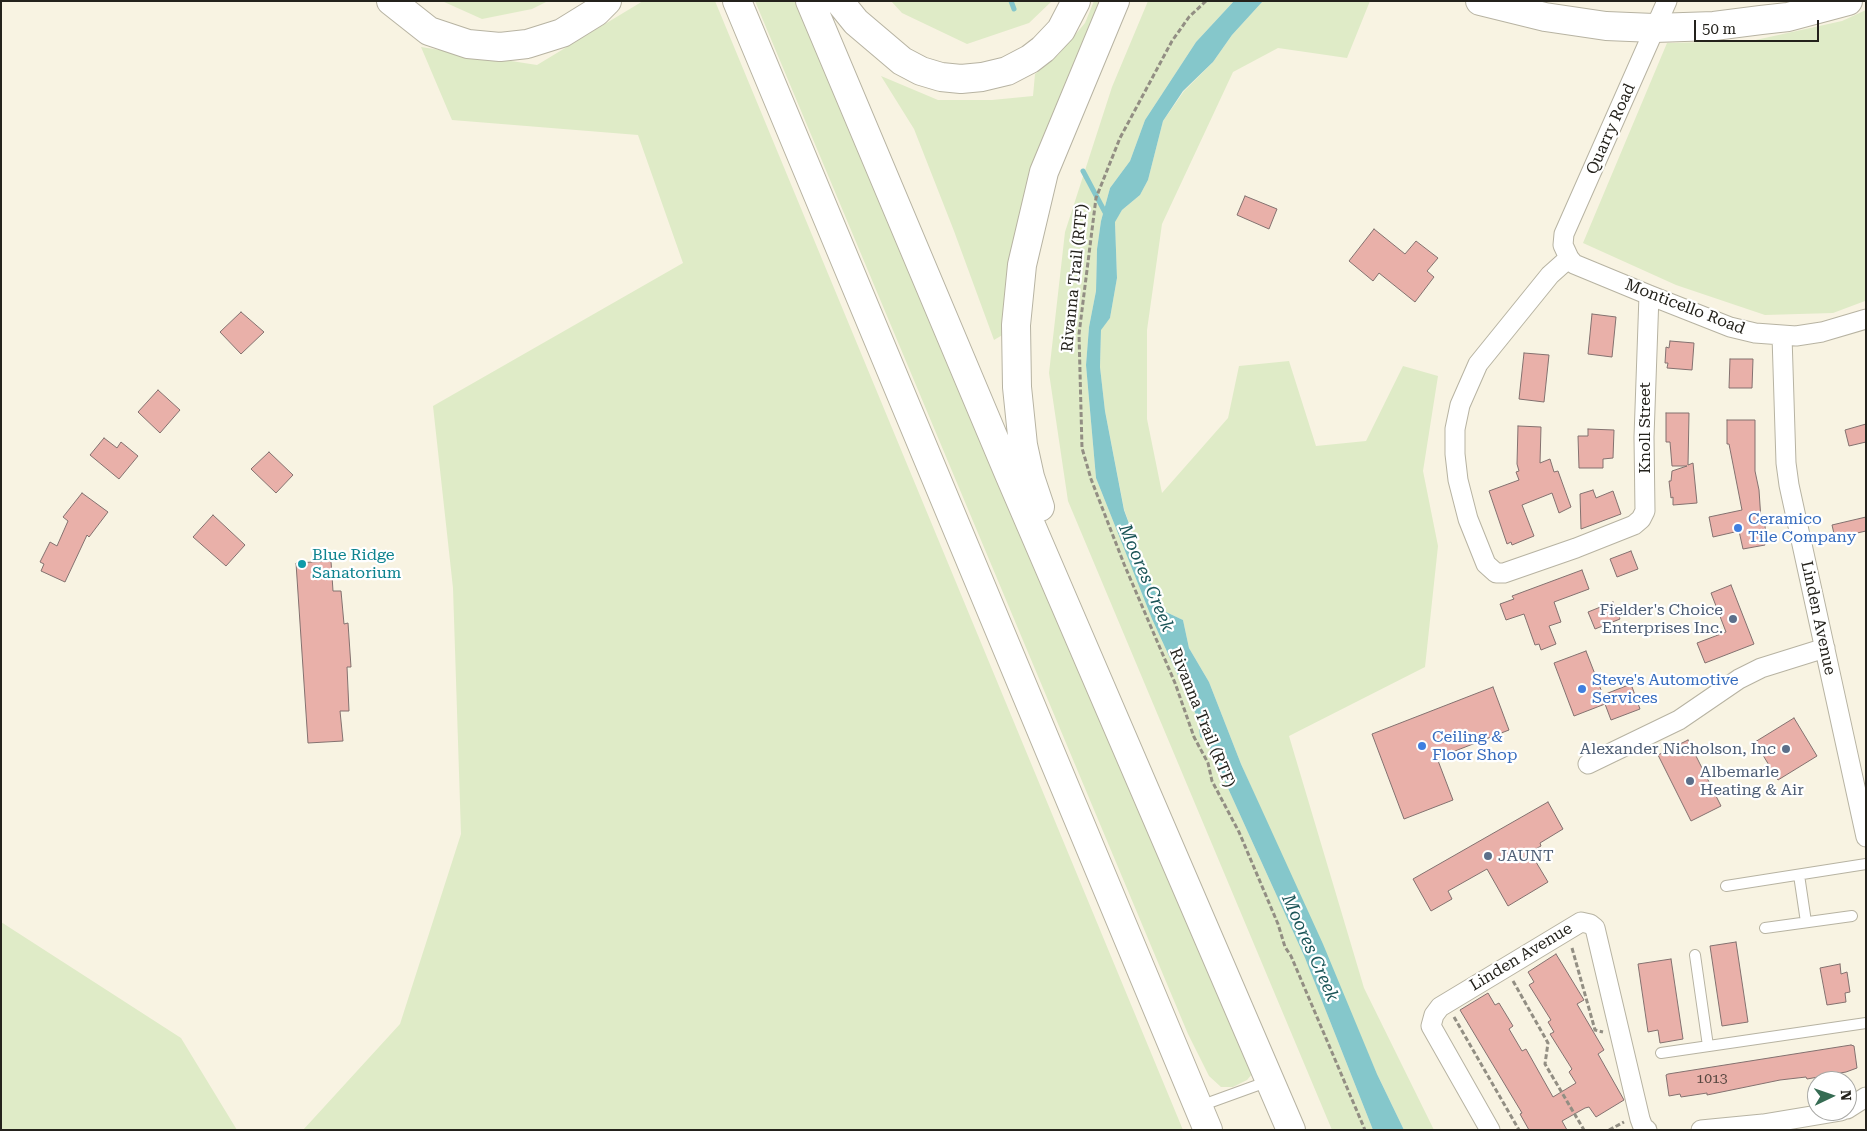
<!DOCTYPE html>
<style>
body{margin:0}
#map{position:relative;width:1867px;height:1131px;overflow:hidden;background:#f8f3e2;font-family:"Roboto Serif",serif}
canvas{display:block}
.frame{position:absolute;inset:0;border:2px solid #24221c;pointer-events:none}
.north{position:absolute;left:1807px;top:1071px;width:50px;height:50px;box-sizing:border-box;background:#fff;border:1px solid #a7a7a4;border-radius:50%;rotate:87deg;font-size:14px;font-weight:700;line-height:20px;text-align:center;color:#24221c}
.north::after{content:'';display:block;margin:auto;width:18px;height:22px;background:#366c53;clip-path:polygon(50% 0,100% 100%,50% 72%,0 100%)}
.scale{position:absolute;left:1694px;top:20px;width:125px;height:22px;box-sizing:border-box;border:2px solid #24221c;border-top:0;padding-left:6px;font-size:15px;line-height:18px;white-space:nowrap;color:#24221c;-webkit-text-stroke:4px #fff;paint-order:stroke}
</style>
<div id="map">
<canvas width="1867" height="1131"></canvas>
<div class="frame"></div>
<div class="north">N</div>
<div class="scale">50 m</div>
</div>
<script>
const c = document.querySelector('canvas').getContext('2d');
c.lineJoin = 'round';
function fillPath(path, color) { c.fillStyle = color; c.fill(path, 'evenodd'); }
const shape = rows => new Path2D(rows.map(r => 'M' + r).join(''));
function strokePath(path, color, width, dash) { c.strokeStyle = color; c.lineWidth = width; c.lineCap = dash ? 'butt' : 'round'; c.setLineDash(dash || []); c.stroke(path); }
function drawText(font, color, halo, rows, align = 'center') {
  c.font = font + ' "Roboto Serif",serif'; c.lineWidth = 4.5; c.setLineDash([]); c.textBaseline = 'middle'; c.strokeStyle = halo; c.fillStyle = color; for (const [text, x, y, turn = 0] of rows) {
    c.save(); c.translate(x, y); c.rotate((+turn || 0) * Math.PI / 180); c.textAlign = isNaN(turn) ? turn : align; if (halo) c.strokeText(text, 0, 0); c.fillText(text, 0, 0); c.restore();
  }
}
fillPath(shape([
 [442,1,548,1,532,9,482,19],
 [643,1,715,1,1183,1130,303,1130,400,1024,461,834,453,588,433,406,683,263,638,135,452,120,421,47,537,65],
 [755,1,800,1,1253,1073,1247,1080,1233,1087,1221,1087,1209,1076,1188,1034],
 [891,1,1052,1,1029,23,967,44,902,13],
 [1094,1,1106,1,1009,331,994,340,954,231,914,129,881,76,938,100,992,100,1033,96,1035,74,1058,55,1085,23],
 [1148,1,1234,1,1196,42,1145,120,1130,161,1110,188,1101,221,1097,249,1096,291,1089,327,1086,365,1096,478,1152,619,1198,719,1200,737,1207,742,1305,958,1373,1130,1332,1130,1068,501,1049,373,1065,232,1112,87],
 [1263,1,1370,1,1347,58,1278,48,1233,72,1162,224,1147,330,1147,419,1162,493,1228,418,1239,366,1289,361,1316,446,1366,441,1403,366,1438,376,1423,471,1438,546,1425,667,1289,736,1364,988,1434,1130,1404,1130,1377,1074,1241,764,1209,682,1189,648,1183,620,1166,612,1152,586,1124,509,1105,411,1100,367,1101,329,1110,318,1117,278,1115,221,1122,210,1140,195,1148,180,1163,121,1184,91,1213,62,1232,35],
 [1866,10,1865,301,1833,313,1765,315,1676,285,1583,243,1667,43,1751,41,1842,21],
 [1,922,181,1038,237,1130,1,1130]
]), '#dfebc7');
fillPath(shape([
 [1234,1,1263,1,1232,35,1213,62,1183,91,1163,121,1148,180,1140,195,1122,210,1115,222,1117,278,1110,318,1101,330,1100,367,1105,411,1124,510,1152,586,1166,612,1183,620,1189,648,1209,682,1241,764,1323,944,1377,1074,1404,1130,1373,1130,1305,958,1207,742,1200,737,1198,719,1152,619,1096,478,1086,365,1089,327,1096,291,1097,249,1101,221,1110,188,1130,161,1145,120,1196,42]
]), '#85c7cb');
strokePath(shape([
 [1011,1,1014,9],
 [1083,171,1107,216]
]), '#85c7cb', 5);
const building = shape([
 [1245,196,1277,209,1269,229,1237,215,1245,196],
 [1374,229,1405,254,1416,241,1438,258,1427,271,1434,277,1415,302,1379,273,1373,281,1349,261,1374,229],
 [241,312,264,332,241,354,220,332,241,312],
 [1592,314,1616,317,1612,357,1588,354,1592,314],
 [1670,341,1694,343,1692,370,1667,368,1668,363,1665,363,1666,347,1669,348,1670,341],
 [1524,353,1549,355,1544,402,1519,399,1524,353],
 [1730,359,1753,359,1752,388,1729,388,1730,359],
 [158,390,180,410,160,433,138,412,158,390],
 [1666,413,1689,413,1688,465,1693,463,1697,503,1673,505,1673,497,1671,498,1669,481,1671,481,1672,471,1687,466,1672,466,1670,442,1666,442,1666,413],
 [1727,420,1755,420,1755,471,1759,490,1761,520,1764,520,1766,533,1762,534,1765,545,1743,549,1739,531,1713,537,1709,517,1742,510,1729,444,1727,444,1727,420],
 [1866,424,1866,442,1849,446,1845,430,1866,424],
 [1518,426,1541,427,1540,463,1550,459,1554,472,1558,471,1571,507,1559,513,1552,493,1522,505,1534,536,1512,545,1511,542,1507,544,1489,491,1519,480,1516,472,1519,471,1517,464,1518,426],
 [1588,429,1614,430,1613,458,1603,459,1603,468,1579,468,1578,436,1588,436,1588,429],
 [104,438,117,448,121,442,138,456,119,479,90,455,104,438],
 [269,452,293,475,276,493,251,469,269,452],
 [1593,490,1596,498,1613,491,1621,514,1581,529,1580,494,1593,490],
 [82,493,108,512,89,537,87,535,65,582,41,571,44,564,40,562,50,542,57,546,68,521,63,517,82,493],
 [213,515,245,545,226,566,193,537,213,515],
 [1866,517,1866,531,1835,538,1832,525,1866,517],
 [1631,551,1638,569,1617,577,1610,559,1631,551],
 [331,561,333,591,341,591,344,624,348,623,351,667,347,667,349,711,340,711,343,741,308,743,296,563,331,561],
 [1582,570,1589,589,1554,602,1561,622,1549,626,1556,644,1541,650,1539,644,1535,645,1524,614,1506,620,1500,604,1514,599,1512,596,1582,570],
 [1731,585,1754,644,1705,663,1697,643,1726,632,1711,593,1731,585],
 [1613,602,1620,619,1595,629,1588,612,1613,602],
 [1586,651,1603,695,1631,684,1640,709,1611,720,1605,704,1574,716,1554,663,1586,651],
 [1493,687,1509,730,1437,758,1453,800,1404,819,1372,734,1493,687],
 [1794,718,1817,756,1778,780,1755,742,1794,718],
 [1688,740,1721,806,1691,821,1658,755,1688,740],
 [1548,802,1563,829,1540,843,1541,846,1530,852,1548,882,1508,906,1487,869,1448,891,1452,899,1431,911,1413,879,1548,802],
 [1736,942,1748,1022,1722,1026,1710,946,1736,942],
 [1556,954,1584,1000,1577,1004,1604,1050,1598,1054,1624,1100,1596,1117,1589,1107,1585,1108,1562,1121,1567,1130,1529,1130,1520,1114,1522,1113,1460,1010,1488,993,1495,1005,1499,1003,1513,1026,1509,1029,1522,1051,1526,1049,1553,1097,1576,1083,1569,1072,1572,1069,1550,1034,1554,1032,1548,1022,1551,1020,1529,985,1534,982,1528,972,1556,954],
 [1671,959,1683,1039,1660,1043,1658,1030,1648,1032,1638,964,1671,959],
 [1840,964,1841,974,1847,972,1850,992,1845,993,1846,1002,1827,1005,1820,968,1840,964],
 [1851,1045,1854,1046,1857,1068,1846,1072,1807,1079,1806,1077,1780,1080,1707,1095,1707,1093,1681,1097,1680,1094,1669,1096,1666,1075,1668,1074,1851,1045]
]);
fillPath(building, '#e9b0a9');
strokePath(building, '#83716f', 1);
const lane = shape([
 [1799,875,1806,922],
 [1726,886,1866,864],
 [1765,928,1852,916],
 [1695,955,1708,1046],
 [1661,1053,1866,1023],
 [1200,1106,1269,1081]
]);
const street = shape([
 [1667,1,1564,234,1563,245,1569,258,1574,264,1649,295,1730,327,1755,333,1796,336,1822,332,1866,319],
 [1569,258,1550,275,1478,364,1460,405,1455,429,1455,454,1458,480,1468,519,1486,564,1496,573,1504,573,1576,548,1634,525,1641,519,1645,511,1644,437,1649,295],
 [1782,336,1786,463,1789,485,1866,837],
 [1588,764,1679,720,1739,679,1761,668,1825,648],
 [1847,1109,1866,1097],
 [1490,1130,1431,1026,1434,1015,1440,1007,1581,922,1590,924,1595,928,1640,1119,1643,1127,1647,1130],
 [1701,1130,1763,1124,1841,1111]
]);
const primary = shape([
 [1480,1,1545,17,1606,26,1654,28,1714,26,1761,20,1788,17,1848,1]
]);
const highway = shape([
 [391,1,429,31,468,44,500,47,527,44,562,33,596,12,607,1],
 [737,1,1208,1130],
 [810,1,1009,474,1291,1130],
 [839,1,856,22,902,61,921,71,941,77,961,79,982,77,1007,71,1030,59,1043,49,1061,30,1076,1],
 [1040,507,1030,477,1023,445,1017,387,1016,325,1022,265,1044,172,1115,1]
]);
strokePath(lane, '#b7b3a2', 12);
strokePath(street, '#b7b3a2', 21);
strokePath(primary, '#b7b3a2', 30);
strokePath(highway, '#b7b3a2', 30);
strokePath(shape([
 [1206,1,1189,17,1172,41,1120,138,1096,198,1079,334,1082,448,1091,479,1124,564,1175,683,1194,737,1208,763,1212,781,1239,832,1278,924,1285,947,1291,956,1365,1130],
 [1572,948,1595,1030,1603,1032],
 [1513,981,1548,1043,1545,1064,1584,1130],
 [1454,1017,1519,1130],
 [1609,1130,1624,1122]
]), '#928e83', 3, [5, 2.5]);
strokePath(lane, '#fff', 10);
strokePath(street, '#fff', 19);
strokePath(primary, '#fff', 28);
strokePath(highway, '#fff', 28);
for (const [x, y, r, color] of [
 [1738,528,5,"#3f7fe0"],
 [302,564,5,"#0f9aa8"],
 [1733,619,5,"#5c6f8a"],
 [1582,689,5,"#3f7fe0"],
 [1422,746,5,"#3f7fe0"],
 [1786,749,5,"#5c6f8a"],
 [1690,781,5,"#5c6f8a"],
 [1488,856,5,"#5c6f8a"]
]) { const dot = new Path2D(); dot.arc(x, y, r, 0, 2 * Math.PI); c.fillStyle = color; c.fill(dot); strokePath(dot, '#fff', 2); }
drawText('14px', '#55463f', null, [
 ["1013",1712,1079]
]);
drawText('16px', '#24221c', '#fff', [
 ["Quarry Road",1611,129,-66],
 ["Rivanna Trail (RTF)",1075,278,-84],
 ["Monticello Road",1685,307,21],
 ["Knoll Street",1645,428,-90],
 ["Linden Avenue",1818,618,78],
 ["Rivanna Trail (RTF)",1202,718,68],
 ["Linden Avenue",1521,957,-31]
]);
drawText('16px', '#366cbe', '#fff', [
 ["Ceramico",1748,519],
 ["Tile Company",1748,537],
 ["Steve's Automotive",1592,680],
 ["Services",1592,698],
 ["Ceiling &",1432,737],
 ["Floor Shop",1432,755]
], 'left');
drawText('16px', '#0d838f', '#fff', [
 ["Blue Ridge",312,555],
 ["Sanatorium",312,573]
], 'left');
drawText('16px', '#4e5e75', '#fff', [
 ["Fielder's Choice",1723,610],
 ["Enterprises Inc.",1723,628],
 ["Alexander Nicholson, Inc",1776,749],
 ["Albemarle",1700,772,"left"],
 ["Heating & Air",1700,790,"left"],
 ["JAUNT",1498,856,"left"]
], 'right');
drawText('italic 18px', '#1a5457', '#fff', [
 ["Moores Creek",1146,578,67],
 ["Moores Creek",1310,948,66]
]);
</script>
